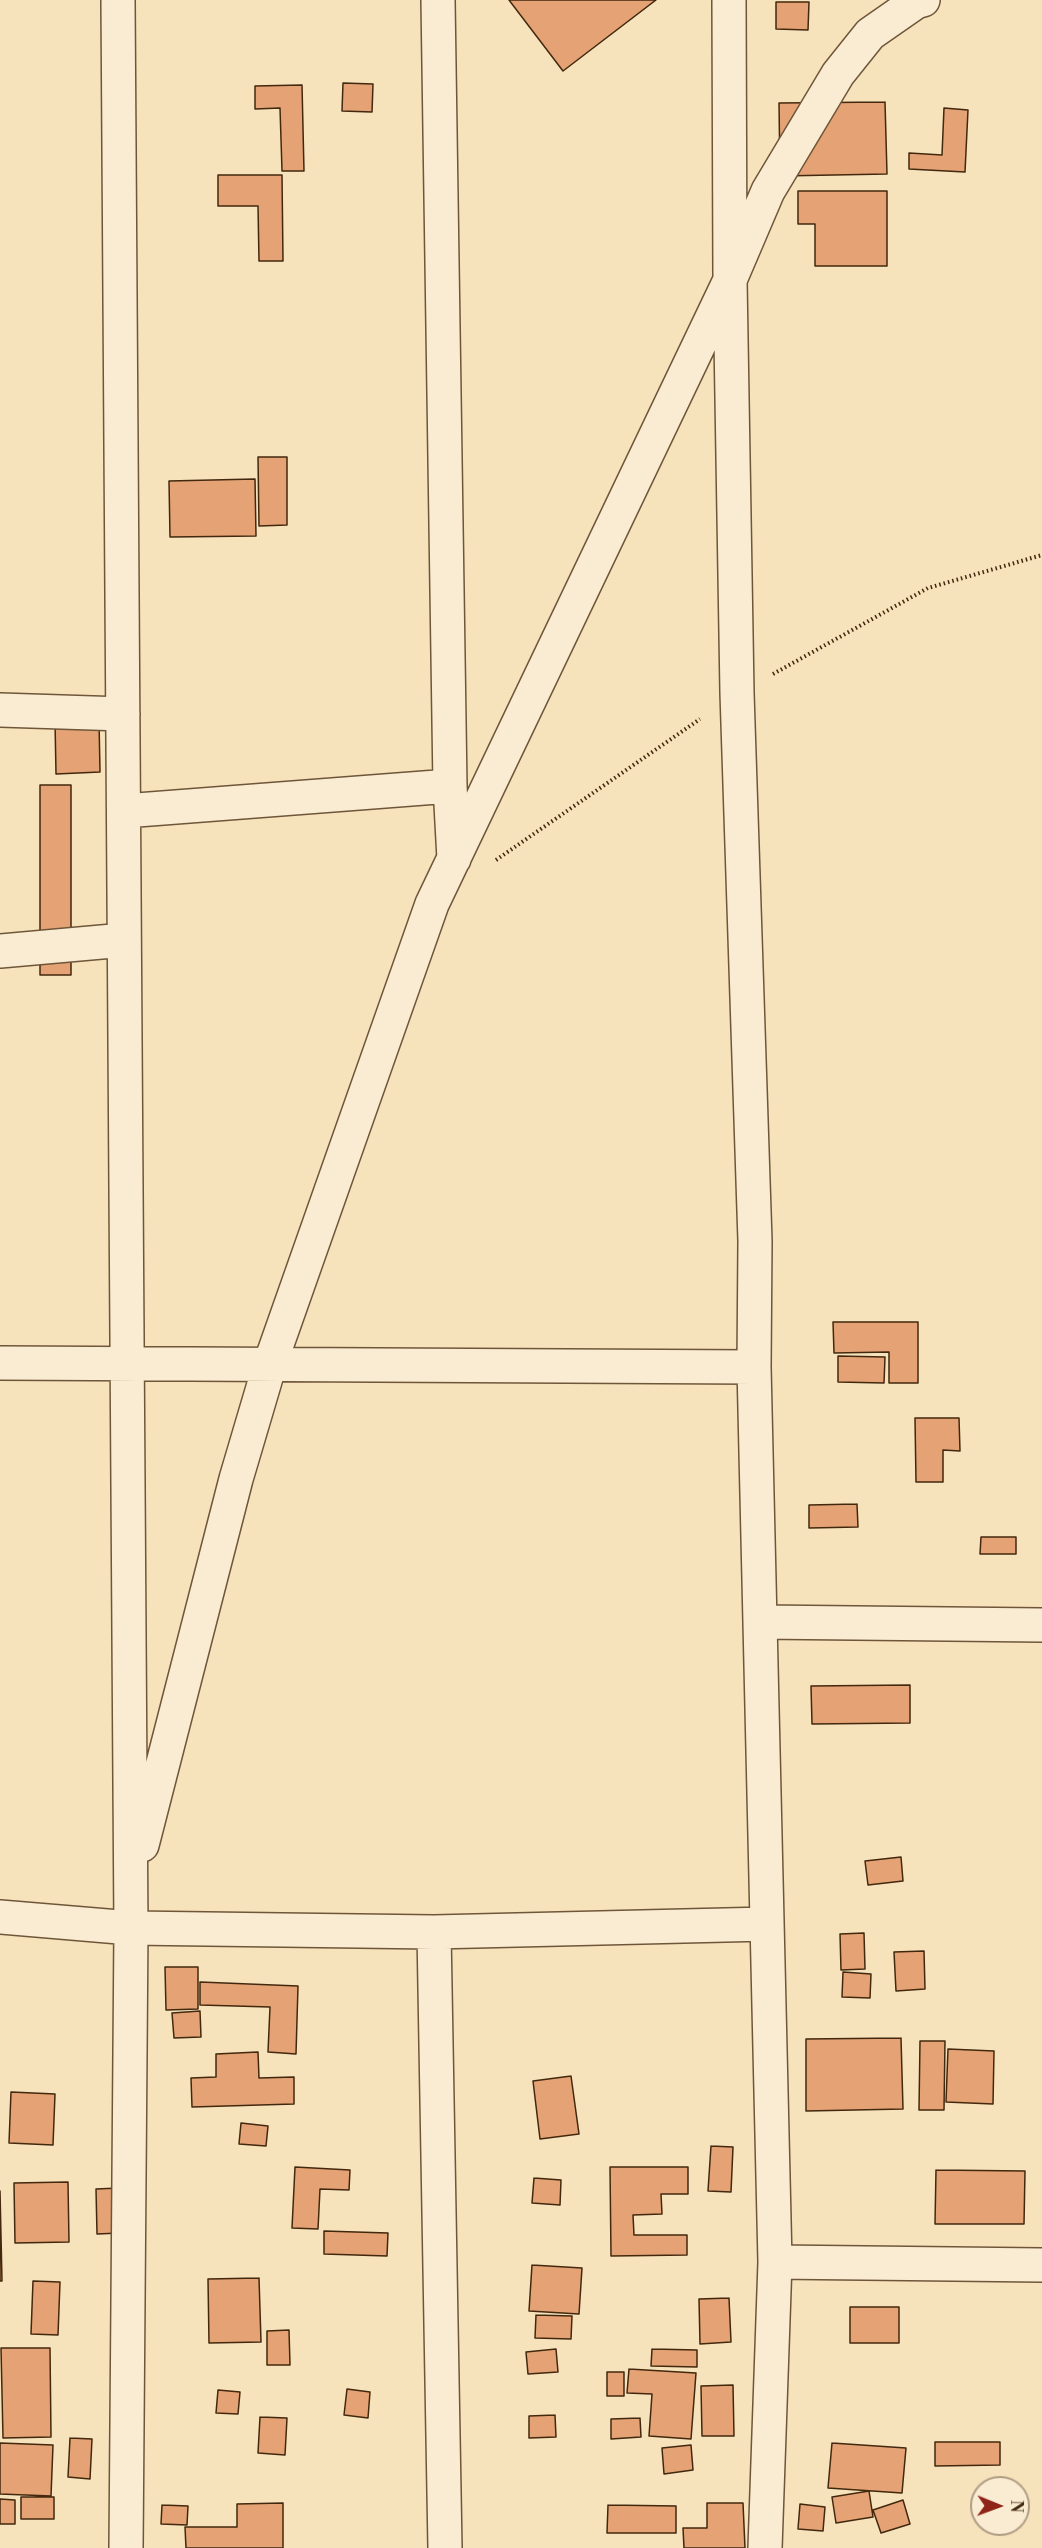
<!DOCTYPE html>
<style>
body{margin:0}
#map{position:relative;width:1042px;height:2548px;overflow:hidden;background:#f6e2bb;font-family:"Libre Bodoni",serif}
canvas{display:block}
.north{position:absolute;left:970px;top:2476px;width:60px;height:60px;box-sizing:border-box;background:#f9ecd3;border:2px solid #b09e84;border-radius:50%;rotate:91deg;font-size:16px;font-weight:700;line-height:24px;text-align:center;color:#42280e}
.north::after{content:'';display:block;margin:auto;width:21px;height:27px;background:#8f2418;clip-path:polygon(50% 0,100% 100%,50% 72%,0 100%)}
</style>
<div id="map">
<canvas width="1042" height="2548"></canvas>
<div class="north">N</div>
</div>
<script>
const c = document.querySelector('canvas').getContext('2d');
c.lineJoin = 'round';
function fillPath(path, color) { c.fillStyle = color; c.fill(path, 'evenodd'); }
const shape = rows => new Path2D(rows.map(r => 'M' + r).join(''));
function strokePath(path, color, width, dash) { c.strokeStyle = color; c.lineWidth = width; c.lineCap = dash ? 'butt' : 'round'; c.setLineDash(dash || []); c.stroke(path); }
const building = shape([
 [509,0,656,0,563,71,509,0],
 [776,2,809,2,808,30,776,29,776,2],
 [343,83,373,84,372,112,342,111,343,83],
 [302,85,304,171,282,171,280,108,255,109,255,86,302,85],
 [885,102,887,174,780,176,779,103,885,102],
 [944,108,968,110,965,172,909,169,909,153,942,155,944,108],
 [218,175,282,175,283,261,259,261,258,206,218,206,218,175],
 [798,191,887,191,887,266,815,266,815,224,798,224,798,191],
 [258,457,287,457,287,525,259,526,258,457],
 [255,479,256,536,170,537,169,481,255,479],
 [99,720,100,772,56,774,55,721,99,720],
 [40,785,71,785,71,975,40,975,40,785],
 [833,1322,918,1322,918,1383,889,1383,889,1352,834,1353,833,1322],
 [838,1356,885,1357,884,1383,838,1382,838,1356],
 [915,1418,959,1418,960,1451,943,1450,943,1482,916,1482,915,1418],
 [857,1504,858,1527,809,1528,809,1505,857,1504],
 [981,1537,1016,1537,1016,1554,980,1554,981,1537],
 [910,1685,910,1723,812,1724,811,1686,910,1685],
 [901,1857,903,1881,868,1885,865,1861,901,1857],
 [864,1933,865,1969,841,1970,840,1934,864,1933],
 [924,1951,925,1989,896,1991,894,1952,924,1951],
 [165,1967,198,1967,198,2009,166,2010,165,1967],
 [843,1972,871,1974,870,1998,842,1997,843,1972],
 [200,1982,298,1986,296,2054,268,2052,270,2007,200,2005,200,1982],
 [200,2011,201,2037,174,2038,172,2013,200,2011],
 [901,2038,903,2109,806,2111,806,2039,901,2038],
 [920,2041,945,2041,944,2110,919,2110,920,2041],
 [948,2049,994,2051,993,2104,946,2102,948,2049],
 [258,2052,259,2078,294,2077,294,2104,192,2107,191,2078,216,2077,216,2054,258,2052],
 [571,2076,579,2134,540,2139,533,2081,571,2076],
 [11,2092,55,2094,53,2145,9,2143,11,2092],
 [241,2123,268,2126,266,2146,239,2144,241,2123],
 [711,2146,733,2147,731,2192,708,2191,711,2146],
 [295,2167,350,2170,349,2190,320,2189,318,2229,292,2228,295,2167],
 [610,2167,688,2167,688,2194,661,2194,662,2214,633,2215,634,2235,687,2235,687,2255,611,2256,610,2167],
 [936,2170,1025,2171,1024,2224,935,2224,936,2170],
 [534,2178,561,2180,560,2205,532,2203,534,2178],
 [68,2182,69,2242,15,2243,14,2183,68,2182],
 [119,2188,120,2233,97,2234,96,2189,119,2188],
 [0,2191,2,2281,0,2281,0,2191],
 [324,2231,388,2233,387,2256,324,2254,324,2231],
 [532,2265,582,2268,579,2314,529,2311,532,2265],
 [259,2278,261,2342,209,2343,208,2279,259,2278],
 [33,2281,60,2282,58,2335,31,2334,33,2281],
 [729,2298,731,2342,700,2344,699,2299,729,2298],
 [850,2307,899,2307,899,2343,850,2343,850,2307],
 [536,2315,572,2316,571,2339,535,2338,536,2315],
 [289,2330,290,2365,267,2365,267,2331,289,2330],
 [1,2348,50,2348,51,2437,3,2438,1,2348],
 [556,2349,558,2372,528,2374,526,2352,556,2349],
 [652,2349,697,2350,697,2367,651,2366,652,2349],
 [629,2369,696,2373,691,2439,649,2436,652,2394,627,2393,629,2369],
 [607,2372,624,2372,624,2396,607,2396,607,2372],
 [733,2385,734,2436,702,2436,701,2386,733,2385],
 [347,2389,370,2392,368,2418,344,2415,347,2389],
 [218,2390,240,2392,238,2414,216,2413,218,2390],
 [555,2415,556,2437,529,2438,529,2416,555,2415],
 [260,2417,287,2418,285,2455,258,2453,260,2417],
 [640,2418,641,2437,611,2439,611,2419,640,2418],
 [70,2438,92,2439,90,2479,68,2477,70,2438],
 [935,2442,1000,2442,1000,2465,935,2466,935,2442],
 [0,2443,53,2445,51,2496,0,2494,0,2443],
 [832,2443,906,2448,902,2493,828,2488,832,2443],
 [691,2445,693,2470,664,2474,662,2448,691,2445],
 [869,2491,873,2517,836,2523,832,2497,869,2491],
 [1018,2491,1021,2491,1022,2513,1018,2514,1018,2491],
 [21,2497,54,2497,54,2519,21,2519,21,2497],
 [0,2499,15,2500,15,2524,0,2524,0,2499],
 [903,2500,910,2524,881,2533,873,2510,903,2500],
 [283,2503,283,2548,186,2548,185,2527,237,2527,237,2504,283,2503],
 [707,2503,743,2503,745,2548,684,2548,683,2528,707,2528,707,2503],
 [800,2504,825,2507,823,2531,798,2529,800,2504],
 [162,2505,188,2506,187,2525,161,2524,162,2505],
 [608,2505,676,2506,676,2533,607,2533,608,2505]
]);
fillPath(building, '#e5a375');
strokePath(building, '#42280e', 1.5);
const street = shape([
 [118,0,131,1928,126,2548],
 [438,0,450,786,454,859],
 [729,0,730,280,737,693,755,1241,754,1367,775,2262,765,2548],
 [0,710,123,714],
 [124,811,450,786],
 [0,951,124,940],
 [0,1363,754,1367],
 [761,1622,1042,1625],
 [142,1845,236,1479,270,1364,432,904,730,280,768,191,838,74,870,34,916,2,923,0],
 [0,1917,131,1928,434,1932,767,1924],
 [434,1932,445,2548],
 [775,2262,1042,2265]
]);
strokePath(street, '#6f5639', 36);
strokePath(shape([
 [773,674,928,588,1042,555],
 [496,860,700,719]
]), '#42280e', 4, [1.5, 3]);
strokePath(street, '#f9ecd3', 33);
</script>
